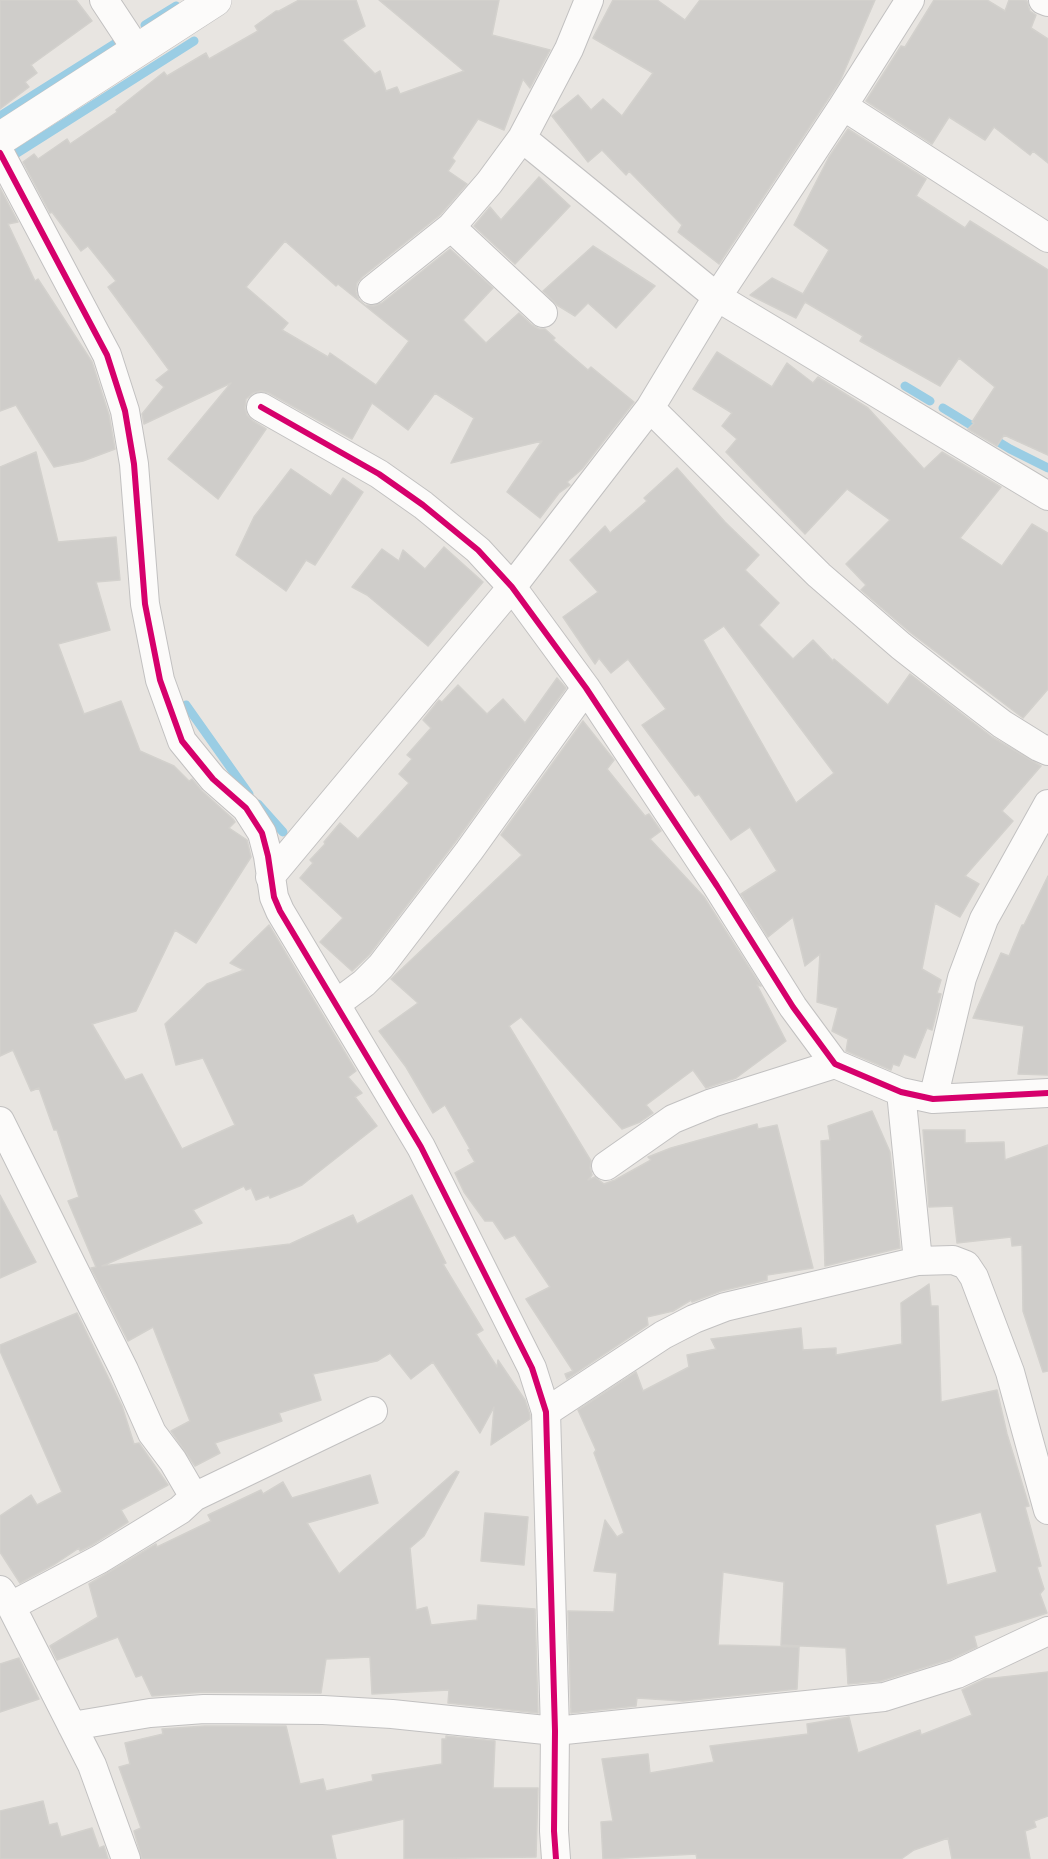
<!DOCTYPE html>
<style>
body{margin:0}
canvas{display:block;background:#e8e5e1}
</style>
<canvas width="1048" height="1859"></canvas>
<script>
const c = document.querySelector('canvas').getContext('2d');
c.lineJoin = 'round';
const shape = rows => new Path2D(rows.map(r => 'M' + r).join(''));
function strokePath(path, color, width, dash) { c.strokeStyle = color; c.lineWidth = width; c.lineCap = dash ? 'butt' : 'round'; c.setLineDash(dash || []); c.stroke(path); }
function fillPath(path, color) { c.fillStyle = color; c.fill(path, 'evenodd'); }
strokePath(shape([
 [145,25,176,6],
 [0,116,116,43],
 [14,155,194,41],
 [905,386,930,401],
 [943,408,1010,449,1048,468],
 [186,705,249,794],
 [258,804,283,832]
]), '#9acde4', 9);
const building = shape([
 [0,0,76,0,92,21,31,65,37,73,25,82,29,87,0,109,0,0],
 [299,0,356,0,365,26,342,40,375,74,380,71,386,91,397,87,400,94,464,71,379,0,499,0,492,35,550,50,530,88,523,79,504,130,478,119,452,158,455,161,448,171,467,184,440,215,362,277,357,283,356,292,359,300,365,305,374,306,382,303,450,249,493,288,463,320,486,343,519,313,532,325,539,329,545,329,555,338,553,340,588,370,591,367,634,402,582,469,567,482,570,485,559,493,540,518,507,492,542,441,451,463,474,418,435,393,408,430,372,403,352,439,269,393,261,391,253,393,246,399,245,408,247,415,253,421,266,429,218,499,168,459,231,383,144,424,142,414,164,387,156,380,169,370,108,287,116,281,88,246,81,251,52,212,50,213,23,162,34,154,38,159,67,139,70,144,117,112,116,110,164,72,167,76,206,53,209,59,258,31,255,26,276,11,279,11,299,0],
 [285,241,336,286,338,284,409,341,376,385,330,353,328,357,282,330,288,323,246,287,285,241],
 [613,0,657,0,685,20,700,0,875,0,840,81,719,264,678,232,682,225,629,171,626,175,602,150,588,162,552,116,578,95,591,110,603,99,622,116,653,73,593,38,613,0],
 [934,0,987,0,1005,11,1009,0,1023,0,1027,1,1030,11,1036,15,1031,28,1048,39,1048,163,1033,151,1030,155,994,127,985,140,949,117,932,144,866,101,901,46,905,47,934,0],
 [848,129,926,179,916,196,965,228,970,221,1048,270,1048,455,1004,435,997,446,968,429,974,423,972,422,995,387,959,358,940,386,860,341,863,336,805,302,796,318,750,295,772,278,803,294,829,250,794,225,829,157,848,129],
 [539,177,570,206,515,264,474,226,490,207,501,220,539,177],
 [0,188,18,222,8,224,35,281,38,279,92,362,109,415,115,449,83,461,54,467,16,405,0,411,0,188],
 [593,246,655,286,616,328,588,303,575,316,557,305,543,291,593,246],
 [717,352,772,387,787,363,813,383,818,377,868,408,924,469,942,452,1001,487,960,538,1002,566,1032,524,1048,533,1048,689,1023,718,911,633,861,590,866,585,846,564,890,520,847,489,805,534,726,452,737,439,722,426,732,413,693,389,717,352],
 [36,452,58,542,116,537,120,580,96,582,110,630,58,644,84,714,121,701,140,751,174,766,189,781,192,779,202,791,233,819,235,822,229,828,247,840,251,857,196,943,175,930,136,1011,92,1024,125,1080,142,1074,182,1149,235,1125,203,1058,176,1065,165,1024,207,984,244,970,230,963,269,925,356,1071,348,1077,362,1093,355,1097,377,1126,302,1185,270,1198,269,1195,256,1200,251,1188,246,1190,244,1186,193,1210,202,1223,102,1266,290,1244,353,1215,357,1224,412,1195,446,1263,443,1264,483,1330,476,1334,497,1367,498,1360,525,1400,530,1415,530,1419,491,1445,494,1407,480,1433,433,1362,411,1379,390,1353,377,1361,313,1374,321,1400,279,1413,282,1421,215,1443,220,1453,195,1466,171,1431,190,1421,153,1327,128,1341,91,1268,96,1267,68,1201,79,1197,57,1130,54,1130,39,1088,31,1091,13,1050,0,1056,0,467,36,452],
 [677,468,725,522,759,555,745,570,779,603,759,625,793,659,813,640,833,661,834,659,888,705,910,674,992,737,1041,766,1002,811,1013,821,965,876,979,884,960,917,935,903,922,969,941,980,937,993,941,994,932,1030,927,1028,915,1058,904,1054,899,1066,893,1064,891,1070,846,1051,848,1039,832,1031,838,1008,817,1002,820,954,805,966,793,917,768,937,741,894,777,871,750,827,731,840,699,794,695,796,642,725,666,709,628,659,611,673,599,658,595,664,563,617,598,592,570,560,605,526,610,533,647,501,644,498,677,468],
 [724,626,834,773,796,803,703,640,724,626],
 [291,469,331,496,343,478,363,492,315,565,306,560,286,591,236,555,254,517,291,469],
 [444,547,483,582,428,646,367,595,352,587,382,549,399,561,403,550,425,569,444,547],
 [557,678,566,688,456,841,369,955,352,971,320,942,343,918,300,878,313,863,310,860,325,844,324,842,340,823,358,839,409,783,399,774,412,759,407,755,431,728,423,720,439,700,442,702,458,685,487,714,503,699,525,723,557,678],
 [583,721,614,760,607,769,645,816,649,814,661,831,650,839,704,897,761,986,757,985,786,1041,736,1078,706,1088,693,1070,646,1105,653,1113,640,1122,622,1129,521,1017,509,1026,591,1161,590,1168,592,1175,588,1180,595,1177,604,1184,615,1180,651,1160,648,1157,671,1148,757,1124,758,1129,777,1125,813,1268,767,1275,767,1280,721,1291,692,1302,691,1300,673,1311,647,1317,648,1325,567,1379,565,1374,573,1371,526,1299,550,1287,515,1235,505,1239,493,1221,485,1221,464,1192,455,1173,475,1162,468,1150,470,1149,445,1105,433,1113,406,1067,379,1031,418,1003,391,979,522,855,501,835,583,721],
 [1048,876,1048,1075,1018,1074,1024,1026,973,1018,1001,953,1009,956,1022,925,1024,925,1048,876],
 [872,1111,890,1152,900,1248,825,1266,821,1141,830,1140,828,1126,872,1111],
 [923,1130,965,1130,965,1143,1004,1142,1005,1160,1048,1145,1048,1371,1043,1372,1023,1311,1022,1245,1012,1246,1011,1237,957,1243,953,1206,929,1207,923,1130],
 [0,1195,36,1262,0,1278,0,1195],
 [929,1284,931,1306,938,1306,941,1402,997,1390,1007,1434,1029,1506,1025,1507,1041,1566,1037,1567,1044,1589,1040,1594,1047,1613,974,1636,977,1647,951,1659,881,1681,848,1684,846,1648,781,1645,784,1582,723,1572,718,1645,799,1647,797,1689,683,1701,637,1698,636,1706,571,1713,568,1611,614,1612,617,1573,594,1571,605,1520,617,1537,624,1533,594,1453,596,1450,578,1410,636,1372,643,1391,689,1367,687,1355,716,1349,711,1339,801,1328,803,1350,836,1348,836,1355,902,1344,901,1303,929,1284],
 [981,1512,997,1572,947,1585,935,1525,981,1512],
 [77,1313,122,1406,134,1444,139,1443,168,1485,121,1510,128,1522,92,1545,80,1551,79,1548,55,1564,20,1583,0,1552,0,1516,31,1495,37,1505,62,1492,0,1351,0,1345,77,1313],
 [456,1471,459,1472,424,1536,410,1548,416,1610,427,1607,431,1625,477,1620,478,1605,535,1609,538,1713,448,1703,449,1690,372,1694,370,1657,326,1659,321,1693,204,1692,152,1696,142,1675,136,1677,118,1637,57,1660,50,1646,98,1617,89,1584,156,1544,157,1547,211,1521,208,1515,261,1490,263,1494,283,1482,292,1498,370,1475,378,1503,307,1523,339,1574,456,1471],
 [485,1513,528,1517,524,1565,481,1561,485,1513],
 [19,1658,39,1699,0,1712,0,1664,19,1658],
 [1048,1672,1048,1816,1034,1821,1036,1827,1025,1831,1030,1859,952,1859,948,1838,914,1850,901,1859,697,1859,696,1854,603,1859,601,1822,613,1821,602,1759,648,1754,650,1773,714,1762,710,1746,808,1734,807,1724,849,1717,858,1753,920,1730,921,1735,972,1715,962,1690,985,1679,1048,1672],
 [205,1726,286,1726,300,1784,323,1779,326,1791,373,1781,372,1775,442,1764,442,1739,446,1739,446,1736,495,1741,493,1788,538,1788,536,1857,404,1859,404,1819,331,1835,336,1859,142,1859,134,1831,141,1828,119,1767,130,1764,125,1743,163,1734,162,1729,205,1726],
 [43,1801,49,1825,57,1823,61,1837,92,1828,99,1848,104,1846,108,1859,0,1859,0,1811,43,1801]
]);
fillPath(building, '#cfcdca');
strokePath(building, '#d3d1cd', 1.5);
const street = shape([
 [104,0,137,50],
 [1043,0,1048,2],
 [843,106,1048,238],
 [522,138,717,297,1048,496],
 [0,153,107,355,125,411,134,464,145,604,160,680,182,741,213,779,246,808,262,833,268,856,274,897,280,911,421,1147,532,1368,546,1412,555,1731,554,1831,556,1859],
 [451,227,543,313],
 [372,290,451,227,489,183,522,138,569,49,589,0],
 [261,407,379,474,423,505,478,550,512,587,586,688,717,886,793,1007,835,1064,901,1092,933,1099,1048,1093],
 [650,408,819,575,901,646,956,689,1002,724,1039,747,1048,751],
 [270,877,512,587,650,408,717,297,843,106,910,0],
 [336,1004,364,983,381,966,469,851,586,688],
 [901,1092,918,1261,953,1260,966,1265,974,1277,1010,1372,1048,1510],
 [933,1099,962,978,984,919,1048,804],
 [0,1121,124,1370,152,1433,173,1461,194,1497,180,1510,100,1559,11,1606],
 [606,1166,673,1119,712,1103,835,1064],
 [546,1412,663,1335,694,1319,725,1307,918,1261],
 [194,1497,373,1411],
 [0,1590,11,1606,92,1765,126,1859],
 [72,1726,150,1713,204,1709,323,1710,392,1714,555,1731,884,1697,957,1674,1048,1631]
]);
const secondary = shape([
 [0,139,215,0]
]);
strokePath(street, '#c2c1c1', 30);
strokePath(secondary, '#c2c1c1', 34);
strokePath(street, '#fcfbfa', 28);
strokePath(secondary, '#fcfbfa', 33);
strokePath(shape([
 [0,153,107,355,125,411,134,464,145,604,160,680,182,741,213,779,246,808,262,833,268,856,274,897,280,911,421,1147,532,1368,546,1412,555,1731,554,1831,556,1859],
 [261,407,379,474,423,505,478,550,512,587,586,688,717,886,793,1007,835,1064,901,1092,933,1099,1048,1093]
]), '#d6006c', 6);
</script>
